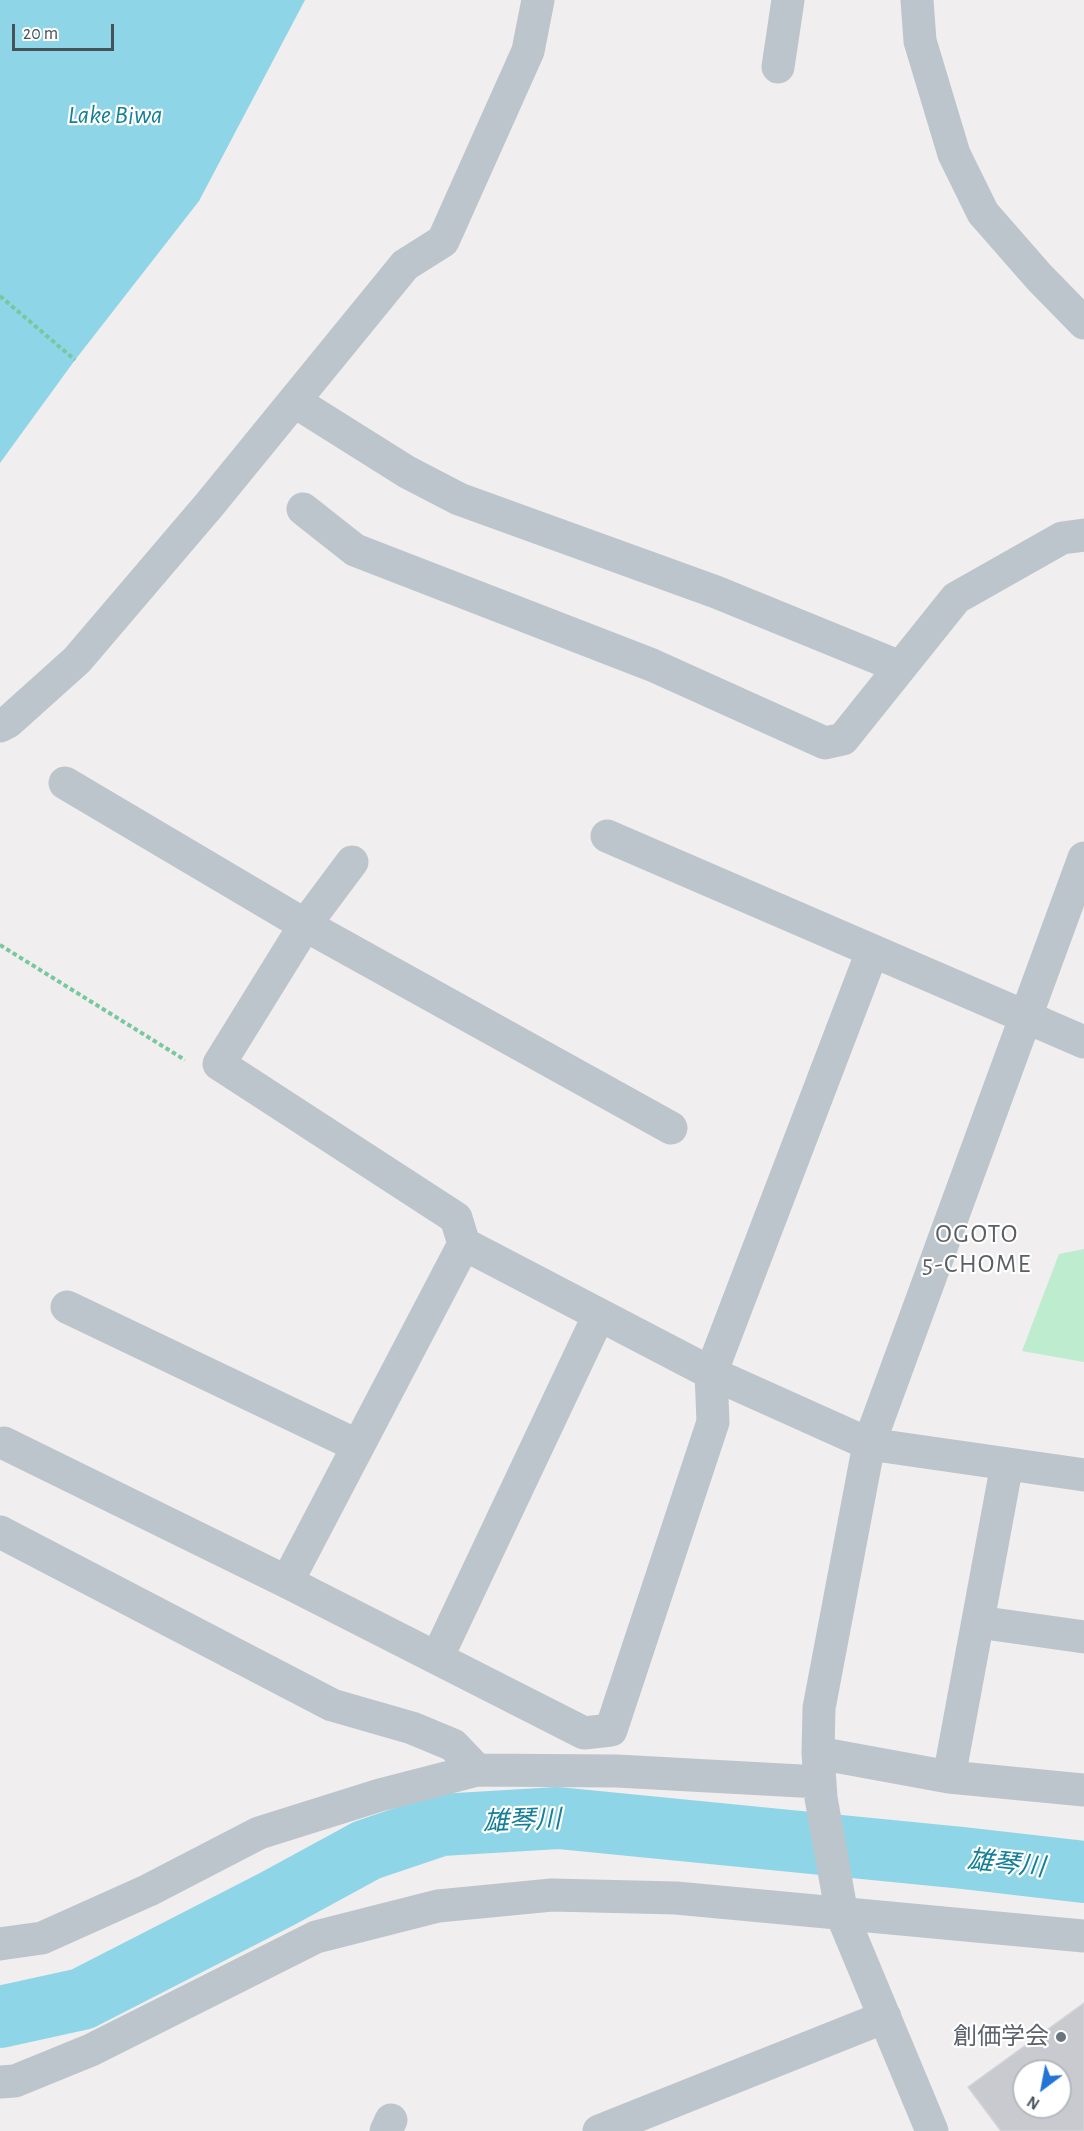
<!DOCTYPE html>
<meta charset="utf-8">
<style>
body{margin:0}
#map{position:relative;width:1084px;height:2131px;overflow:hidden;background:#f0eeee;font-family:"Alegreya Sans",sans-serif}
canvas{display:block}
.north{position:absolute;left:1012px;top:2059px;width:60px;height:60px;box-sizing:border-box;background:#fff;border:2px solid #b5b9bd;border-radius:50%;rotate:212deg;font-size:16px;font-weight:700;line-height:24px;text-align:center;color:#47515a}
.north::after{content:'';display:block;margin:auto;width:21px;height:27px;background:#2374d5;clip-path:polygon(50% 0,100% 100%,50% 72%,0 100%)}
.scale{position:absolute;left:12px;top:24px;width:102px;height:27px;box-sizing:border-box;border:3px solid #47515a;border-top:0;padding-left:8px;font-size:18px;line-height:21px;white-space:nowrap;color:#47515a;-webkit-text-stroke:4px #fff;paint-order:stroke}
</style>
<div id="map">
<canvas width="1084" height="2131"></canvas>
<div class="north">N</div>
<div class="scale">20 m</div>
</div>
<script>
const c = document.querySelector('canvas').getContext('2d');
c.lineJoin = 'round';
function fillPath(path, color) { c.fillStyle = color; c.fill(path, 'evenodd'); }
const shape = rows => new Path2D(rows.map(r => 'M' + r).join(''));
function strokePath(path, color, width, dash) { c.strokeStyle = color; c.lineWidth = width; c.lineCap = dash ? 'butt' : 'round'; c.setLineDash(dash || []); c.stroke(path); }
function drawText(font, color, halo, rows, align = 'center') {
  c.font = font + ' "Alegreya Sans","Noto Sans JP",sans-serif'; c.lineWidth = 4.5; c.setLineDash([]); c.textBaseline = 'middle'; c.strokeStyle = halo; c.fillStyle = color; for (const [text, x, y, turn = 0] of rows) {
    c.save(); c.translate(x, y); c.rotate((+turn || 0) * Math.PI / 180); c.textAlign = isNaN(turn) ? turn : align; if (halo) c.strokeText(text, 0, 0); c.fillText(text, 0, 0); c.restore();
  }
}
fillPath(shape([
 [1084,1249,1084,1362,1022,1351,1059,1254]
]), '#beeccf');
fillPath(shape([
 [0,0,305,0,199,201,75,360,0,463]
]), '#8ed6e7');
strokePath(shape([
 [0,2017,82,1999,277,1899,367,1850,441,1825,558,1818,963,1858,1084,1872]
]), '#8ed6e7', 62);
const building = shape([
 [1084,2003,1084,2131,1001,2131,968,2087,1084,2003],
 [1024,2071,1060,2071,1060,2107,1024,2107,1024,2071]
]);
fillPath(building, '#c8cad0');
strokePath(building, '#d2d4d9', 1.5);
strokePath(shape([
 [0,296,75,360],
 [0,945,185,1060]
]), '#78c89f', 4, [4.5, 3]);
strokePath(shape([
 [917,0,920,41,954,154,983,213,1039,277,1084,323],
 [778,67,788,0],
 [294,401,407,472,459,499,716,592,900,667],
 [303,509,355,550,652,665,825,743,843,739,956,598,1062,538,1084,535],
 [0,726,8,722,77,660,210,504,405,265,443,241,528,51,538,0],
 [65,783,305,925,671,1128],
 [607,836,1084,1042],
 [352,862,305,925,219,1064,456,1218,464,1244,711,1373,869,1444,1084,1475],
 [67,1307,358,1446],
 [4,1443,287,1582,584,1733,611,1730,713,1422,711,1373,872,952],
 [0,1532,332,1705,412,1728,453,1745,477,1770],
 [287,1582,464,1244],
 [978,1622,1084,1637],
 [437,1658,599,1315],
 [818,1753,949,1777,1084,1790],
 [949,1777,1007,1464],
 [0,1944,42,1938,149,1890,259,1833,380,1795,477,1770,617,1771,819,1782],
 [0,2082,15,2081,91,2050,316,1937,438,1906,552,1895,676,1898,1084,1936],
 [386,2131,391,2120],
 [599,2131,885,2017],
 [932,2131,842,1915,821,1798,818,1753,819,1708,869,1444,1084,858]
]), '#bdc5cc', 33);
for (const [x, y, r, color] of [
 [1061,2037,6,"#6b7280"]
]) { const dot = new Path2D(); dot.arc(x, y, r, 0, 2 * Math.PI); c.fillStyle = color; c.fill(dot); strokePath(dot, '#fff', 2); }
drawText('24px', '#5b616d', '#fff', [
 ["創価学会",1049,2037]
], 'right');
drawText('italic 26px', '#147f99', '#fff', [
 ["Lake Biwa",115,115],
 ["雄琴川",522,1821,-2],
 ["雄琴川",1006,1864,6]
]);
c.letterSpacing = '1.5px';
drawText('26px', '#5b5e62', '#fff', [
 ["OGOTO",977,1234],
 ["5-CHOME",977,1264]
]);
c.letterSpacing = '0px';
</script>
